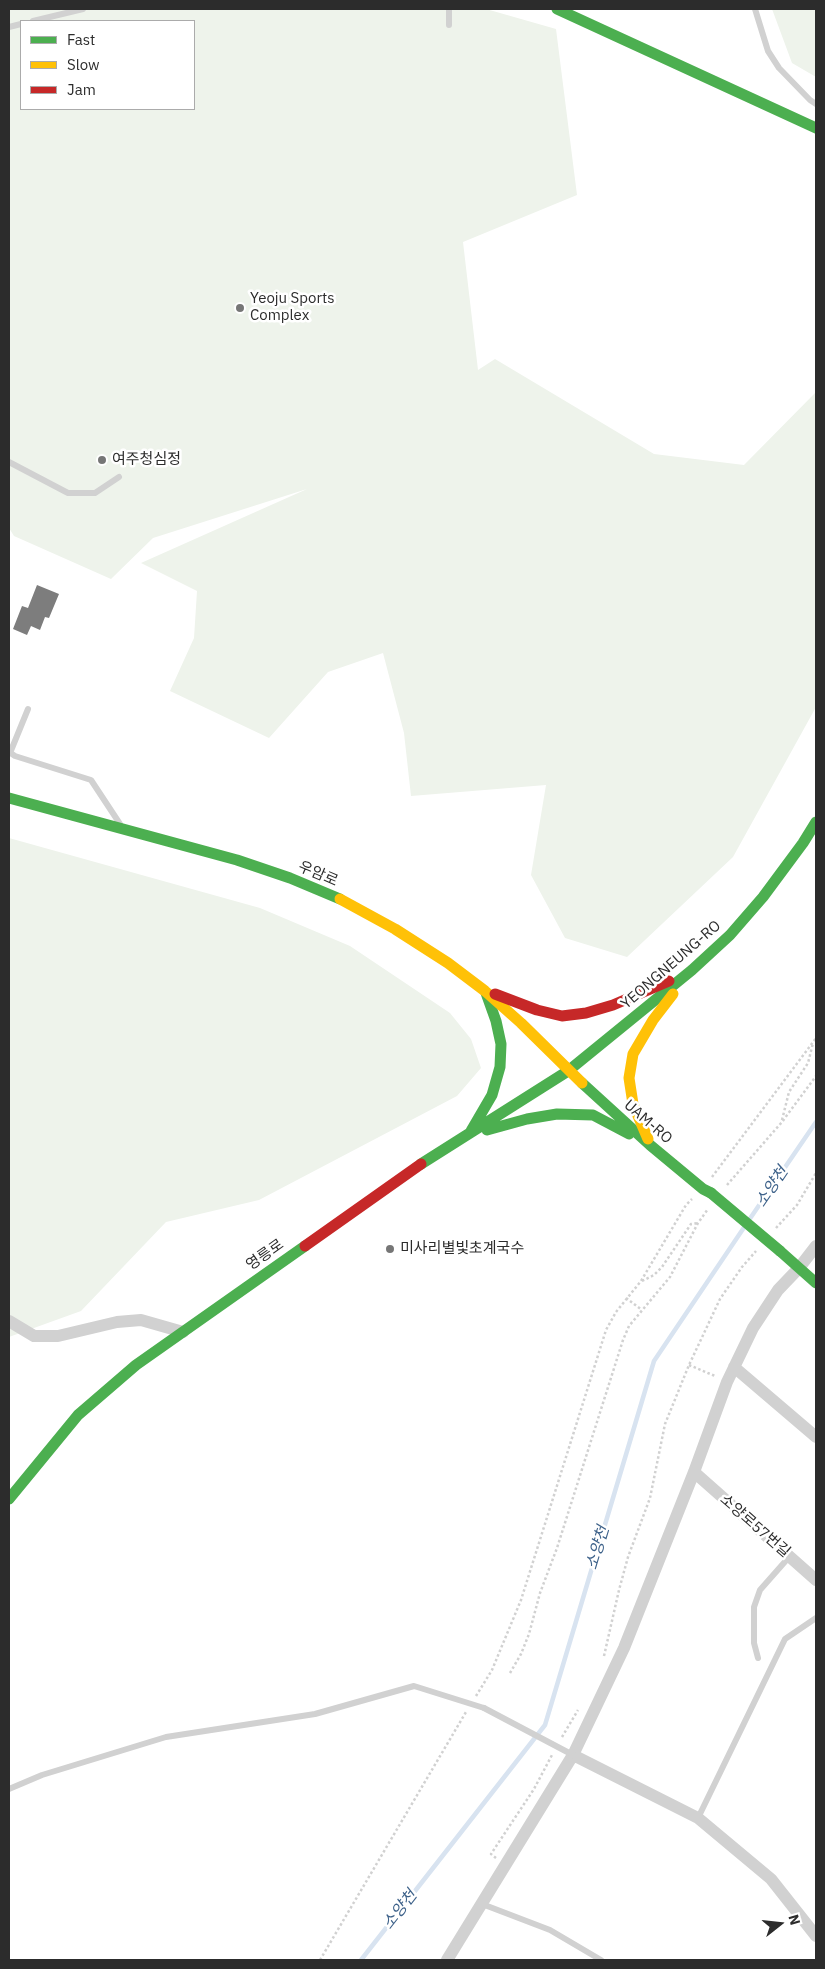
<!DOCTYPE html>
<meta charset="utf-8">
<style>
body{margin:0}
#map{position:relative;width:825px;height:1969px;overflow:hidden;background:#fff;font-family:"IBM Plex Sans",sans-serif}
canvas{display:block}
.frame{position:absolute;inset:0;border:10px solid #2c2c2c;pointer-events:none}
.legend{position:absolute;left:20px;top:20px;width:175px;height:90px;box-sizing:border-box;background:#fff;border:1px solid #ababab;margin:0;padding:6px 9px;list-style:none;font-size:15px;color:#2c2c2c}
.legend li{display:flex;align-items:center;gap:10px;height:25px}
.legend b{width:25px;border:1px solid #ababab}
.north{position:absolute;left:755px;top:1899px;width:50px;height:50px;-webkit-text-stroke:4px #fff;paint-order:stroke;rotate:74deg;font-size:14px;font-weight:700;line-height:20px;text-align:center;color:#2c2c2c}
.north::after{content:'';display:block;margin:auto;width:18px;height:22px;background:#2c2c2c;clip-path:polygon(50% 0,100% 100%,50% 72%,0 100%)}
</style>
<div id="map">
<canvas width="825" height="1969"></canvas>
<div class="frame"></div>
<ul class="legend">
<li><b style="height:6px;background:#4caf50"></b>Fast</li>
<li><b style="height:6px;background:#ffc107"></b>Slow</li>
<li><b style="height:6px;background:#c62828"></b>Jam</li>
</ul>
<div class="north">N</div>
</div>
<script>
const c = document.querySelector('canvas').getContext('2d');
c.lineJoin = 'round';
function fillPath(path, color) { c.fillStyle = color; c.fill(path, 'evenodd'); }
const shape = rows => new Path2D(rows.map(r => 'M' + r).join(''));
function strokePath(path, color, width, dash) { c.strokeStyle = color; c.lineWidth = width; c.lineCap = dash ? 'butt' : 'round'; c.setLineDash(dash || []); c.stroke(path); }
function drawText(font, color, halo, rows, align = 'center') {
  c.font = font + ' "IBM Plex Sans","Noto Sans KR",sans-serif'; c.lineWidth = 5; c.setLineDash([]); c.textBaseline = 'middle'; c.strokeStyle = halo; c.fillStyle = color; for (const [text, x, y, turn = 0] of rows) {
    c.save(); c.translate(x, y); c.rotate((+turn || 0) * Math.PI / 180); c.textAlign = isNaN(turn) ? turn : align; if (halo) c.strokeText(text, 0, 0); c.fillText(text, 0, 0); c.restore();
  }
}
fillPath(shape([
 [9,9,486,9,556,29,577,195,463,242,478,370,495,359,654,454,744,465,816,392,816,707,733,857,627,957,565,938,531,875,546,785,411,796,404,733,383,653,328,672,269,738,170,691,194,638,197,591,141,563,307,489,153,538,111,579,14,536,9,528],
 [21,21,194,21,194,109,21,109],
 [772,9,816,9,816,77,792,63],
 [9,838,260,908,350,946,450,1013,471,1039,481,1068,457,1096,259,1200,166,1222,81,1311,9,1337]
]), '#eef3eb');
strokePath(shape([
 [749,1220,816,1122],
 [361,1960,545,1725,654,1361,745,1226]
]), '#d8e3f0', 4.5);
fillPath(shape([
 [37,585,59,594,49,618,45,617,40,630,31,626,27,635,13,629,22,606,28,608]
]), '#7d7d7d');
strokePath(shape([
 [782,1120,789,1092,808,1063,813,1043],
 [712,1177,816,1038],
 [727,1185,782,1122,816,1076],
 [776,1228,797,1205,816,1173],
 [642,1281,654,1275,662,1267,691,1224,698,1223],
 [626,1298,642,1310],
 [689,1365,715,1376],
 [604,1656,619,1590,628,1557,650,1498,665,1424,689,1365,720,1299,742,1267,756,1251],
 [510,1673,521,1654,529,1634,540,1593,557,1548,623,1340,629,1326,670,1277,698,1223,708,1209],
 [476,1696,492,1670,521,1600,606,1330,616,1312,641,1281,686,1205,692,1199],
 [562,1737,578,1710],
 [496,1858,491,1854,534,1789,552,1755],
 [320,1960,466,1712]
]), '#d1d1d1', 2.5, [2.5, 2.5]);
strokePath(shape([
 [449,9,449,25],
 [755,9,768,51,779,68,810,100,816,104],
 [33,21,83,9],
 [9,27,21,24],
 [9,462,68,493,95,493,119,477],
 [9,752,15,756,91,780,120,824],
 [10,753,28,709],
 [758,1658,754,1643,754,1607,760,1590,790,1556],
 [9,1789,42,1775,166,1737,315,1714,414,1686,484,1708],
 [698,1818,785,1639,816,1618],
 [482,1904,550,1930,601,1960]
]), '#d1d1d1', 6);
strokePath(shape([
 [9,1321,34,1336,58,1336,117,1322,141,1320,183,1332],
 [734,1367,816,1437],
 [694,1472,816,1580],
 [573,1755,698,1818,771,1879,816,1936],
 [447,1960,573,1755,624,1648,694,1472,727,1382,753,1328,778,1290,799,1268,816,1246]
]), '#d1d1d1', 12);
strokePath(shape([
 [557,9,816,128],
 [9,798,237,860,290,878,340,899],
 [582,1083,650,1145,703,1189,711,1193],
 [487,1130,527,1119,557,1114,593,1115,629,1134],
 [471,1131,492,1095,500,1067,501,1044,496,1021,486,993],
 [421,1164,568,1071,692,970,730,935,763,897,803,843,816,822],
 [780,1251,816,1283],
 [9,1499,78,1415,136,1365,305,1246]
]), '#4caf50', 11);
strokePath(shape([
 [340,899,395,929,448,963,485,991,521,1023,582,1083],
 [648,1139,633,1104,629,1078,633,1054,653,1020,673,994]
]), '#ffc107', 11);
strokePath(shape([
 [495,994,537,1010,562,1016,586,1013,613,1005,669,981],
 [305,1246,421,1164]
]), '#c62828', 11);
strokePath(shape([
 [484,1708,573,1755]
]), '#d1d1d1', 6);
strokePath(shape([
 [711,1193,780,1251]
]), '#4caf50', 11);
for (const [x, y, r, color] of [
 [240,308,5,"#767676"],
 [102,460,5,"#767676"],
 [390,1249,5,"#767676"]
]) { const dot = new Path2D(); dot.arc(x, y, r, 0, 2 * Math.PI); c.fillStyle = color; c.fill(dot); strokePath(dot, '#fff', 2); }
drawText('15px', '#2c2c2c', '#fff', [
 ["Yeoju Sports",250,299],
 ["Complex",250,316],
 ["여주청심정",112,460],
 ["미사리별빛초계국수",400,1249]
], 'left');
drawText('15px', '#2c2c2c', '#fff', [
 ["우암로",318,874,23],
 ["YEONGNEUNG-RO",671,965,-41],
 ["UAM-RO",648,1122,41],
 ["영릉로",265,1255,-35],
 ["소양로57번길",755,1526,41]
]);
drawText('italic 16px', '#3e628a', '#fff', [
 ["소양천",772,1187,-56],
 ["소양천",598,1548,-73],
 ["소양천",400,1910,-52]
]);
</script>
